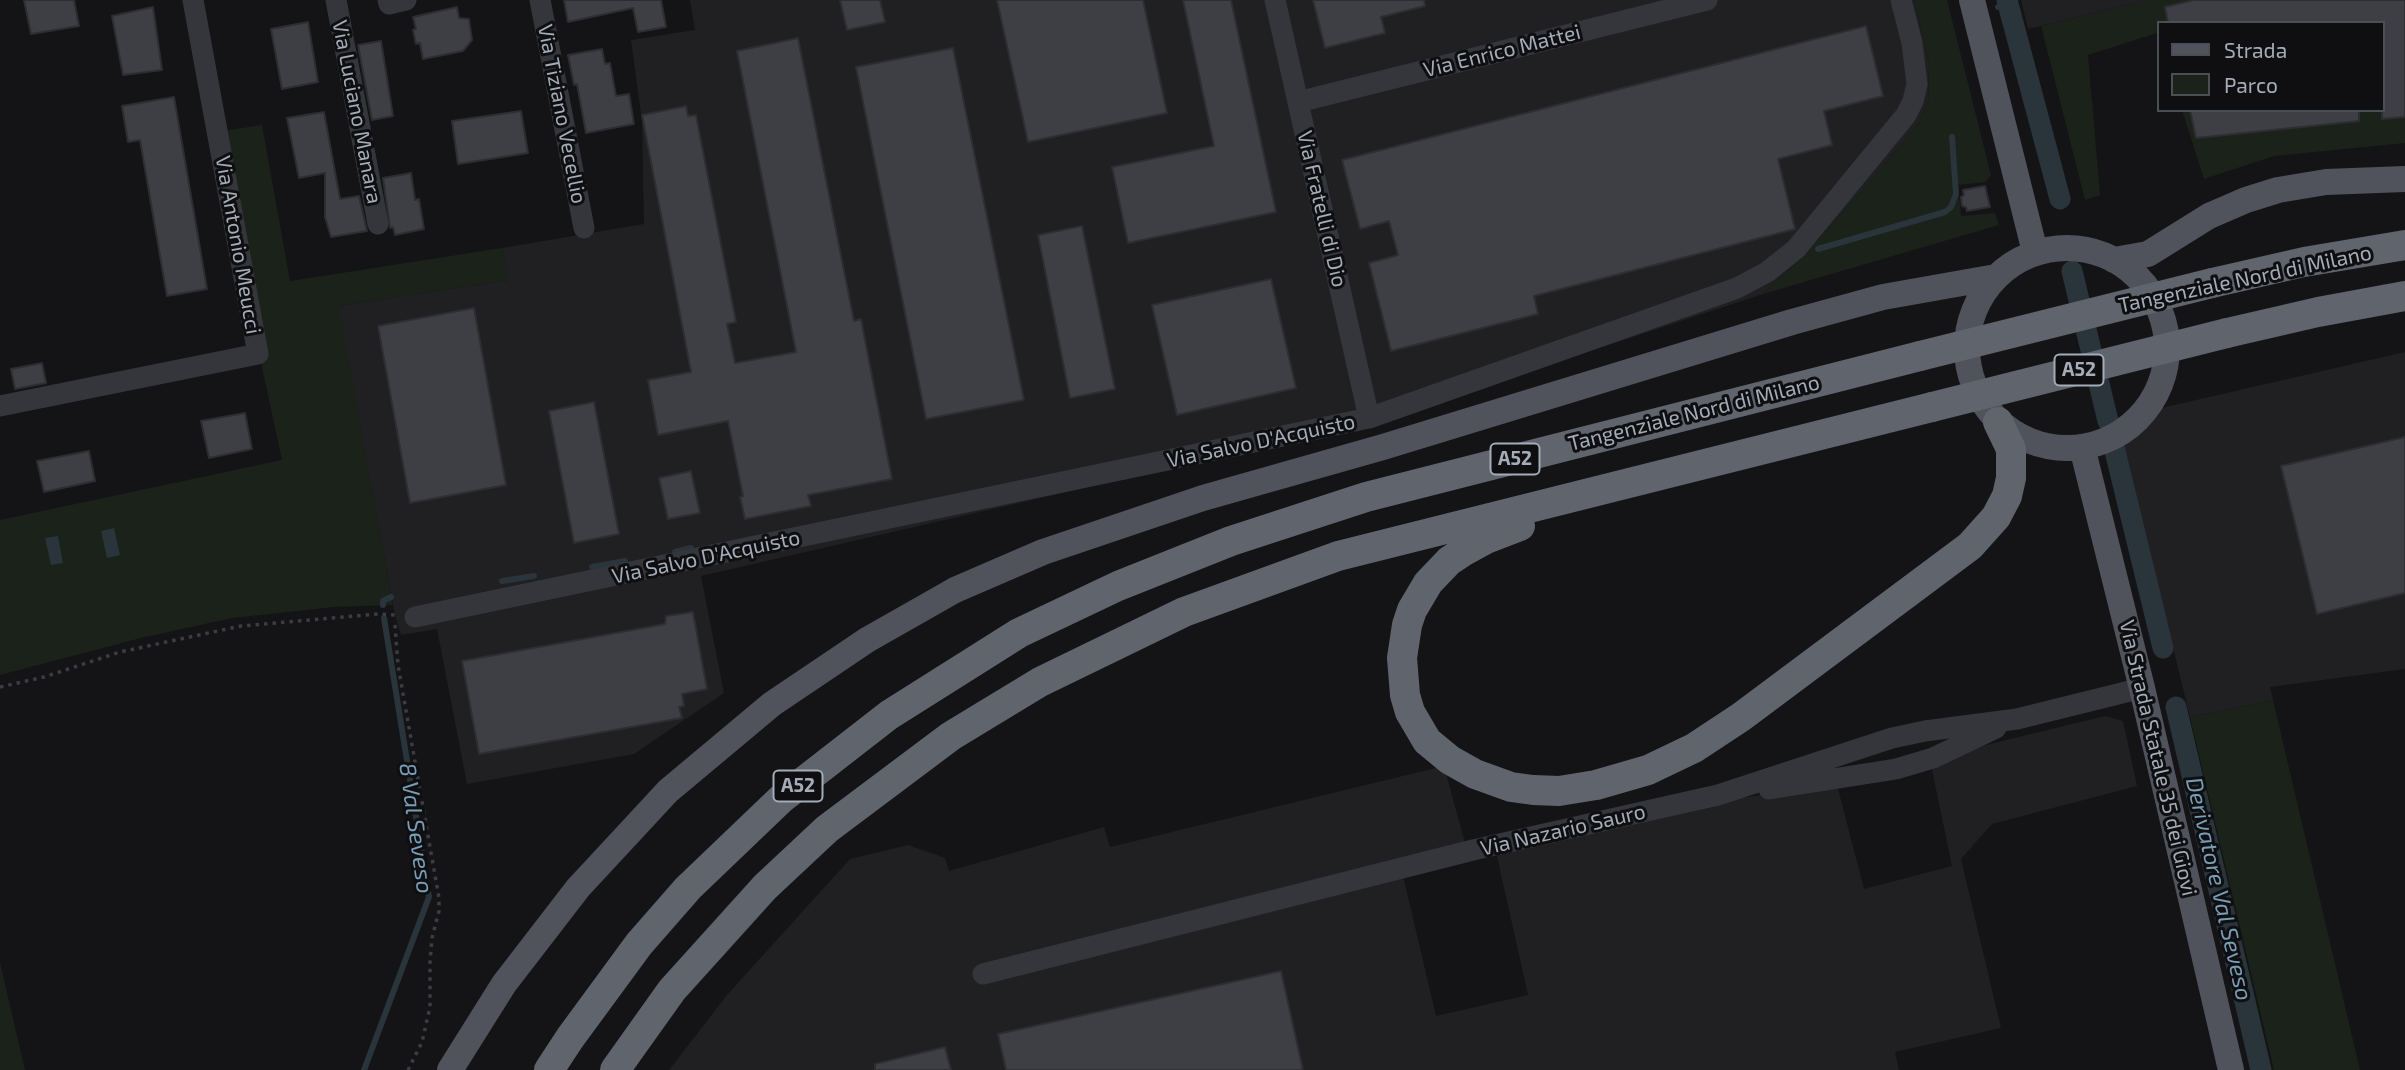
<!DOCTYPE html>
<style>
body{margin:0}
#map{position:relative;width:2405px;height:1070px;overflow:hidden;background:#141416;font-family:"Exo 2",sans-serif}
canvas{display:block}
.legend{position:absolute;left:2157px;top:21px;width:228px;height:91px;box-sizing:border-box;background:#0f0f11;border:2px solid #4b4e54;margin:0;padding:9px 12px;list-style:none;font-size:21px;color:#a4acb8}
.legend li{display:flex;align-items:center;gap:14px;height:35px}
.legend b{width:35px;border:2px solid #4b4e54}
</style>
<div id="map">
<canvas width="2405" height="1070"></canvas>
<ul class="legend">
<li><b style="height:9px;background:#50535b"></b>Strada</li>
<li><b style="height:19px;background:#1a221a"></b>Parco</li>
</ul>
</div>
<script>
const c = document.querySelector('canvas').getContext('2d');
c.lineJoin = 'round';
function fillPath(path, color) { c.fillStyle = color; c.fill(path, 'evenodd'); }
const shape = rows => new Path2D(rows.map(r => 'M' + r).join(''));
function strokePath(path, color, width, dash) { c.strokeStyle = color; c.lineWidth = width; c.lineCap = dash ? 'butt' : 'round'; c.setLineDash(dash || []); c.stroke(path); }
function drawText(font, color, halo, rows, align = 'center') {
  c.font = font + ' "Exo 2",sans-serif'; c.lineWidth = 6; c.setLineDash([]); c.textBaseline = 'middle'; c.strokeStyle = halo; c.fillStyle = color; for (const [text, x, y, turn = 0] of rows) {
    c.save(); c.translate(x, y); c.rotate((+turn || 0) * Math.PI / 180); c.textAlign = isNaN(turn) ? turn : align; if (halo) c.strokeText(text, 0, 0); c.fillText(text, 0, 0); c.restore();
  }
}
fillPath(shape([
 [690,0,1914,0,1929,64,1928,102,1919,123,1873,179,1798,261,1763,294,1385,419,701,576,724,693,634,754,467,784,437,629,401,635,395,615,338,306,508,280,502,248,644,224,642,121,631,40,695,30],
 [2021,0,2147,0,2028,29],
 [2405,352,2405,669,2270,687,2273,700,2190,717,2123,442,2137,434,2157,409],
 [2105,716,2123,721,2137,786,1992,824,1961,859,2001,1028,1895,1052,1899,1070,669,1070,727,995,850,859,908,845,945,858,949,871,1104,827,1110,847,1444,766,1466,847,1400,863,1436,1016,1528,995,1496,852,1718,801,1837,785,1864,889,1952,866,1931,765,1986,745]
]), '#202023');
fillPath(shape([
 [1914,0,1947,0,1991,175,1986,182,1958,185,1961,216,1995,213,1999,225,1763,294,1798,261,1873,179,1919,123,1928,102,1929,64],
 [2147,0,2405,0,2405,143,2274,156,2204,179,2182,110,2382,110,2382,23,2158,23,2158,37,2157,33,2088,55,2100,195,2085,200,2041,26],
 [262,125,290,281,502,248,509,280,339,306,393,605,334,607,232,618,141,638,0,675,0,520,282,460,260,358,223,131],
 [2273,700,2360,1070,2274,1070,2190,717],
 [0,962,5,984,25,1070,0,1070]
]), '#1a221a');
fillPath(shape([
 [114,528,120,555,107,558,101,531],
 [58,536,63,563,51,565,45,538]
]), '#29343b');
strokePath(shape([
 [1998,7,2008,4],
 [1818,249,1945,212,1951,207,1956,194,1952,137],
 [675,552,691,548],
 [592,567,625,561],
 [502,581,534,576],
 [383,605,383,601,391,597],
 [364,1070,429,897,384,618]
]), '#29343b', 6);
strokePath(shape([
 [2007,0,2060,199],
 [2072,271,2108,421],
 [2114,447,2163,648],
 [2176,707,2261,1070]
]), '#29343b', 21);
const building = shape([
 [24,0,74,0,79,26,31,34,24,0],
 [564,0,661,0,666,27,638,32,633,8,568,22,564,0],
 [840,0,880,0,885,22,847,30,840,0],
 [997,0,1143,0,1167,113,1028,142,997,0],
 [1183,0,1231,0,1276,212,1128,243,1112,167,1214,146,1183,0],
 [1313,0,1424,0,1425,6,1381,17,1385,33,1325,48,1313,0],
 [2194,0,2405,0,2405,117,2382,119,2382,23,2168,23,2165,7,2194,0],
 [153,7,162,70,123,75,112,16,153,7],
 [457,7,459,18,469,19,472,40,463,51,423,59,420,43,416,44,413,30,416,29,413,17,457,7],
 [308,22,318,82,282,89,271,29,308,22],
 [1866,26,1883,96,1824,111,1832,145,1778,159,1795,229,1534,296,1538,314,1391,351,1369,263,1398,255,1389,221,1360,229,1342,160,1866,26],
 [798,38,854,321,861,319,892,479,808,495,811,506,745,519,740,497,743,496,728,421,658,435,648,380,691,372,642,115,686,106,688,116,696,115,736,322,727,324,735,363,796,352,737,51,798,38],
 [381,41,393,116,372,120,358,45,381,41],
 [953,48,1024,400,926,419,856,67,953,48],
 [602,49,605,64,610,63,616,96,629,94,634,124,586,133,577,84,574,85,568,55,602,49],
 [174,97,207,289,167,296,140,140,128,142,122,106,174,97],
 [2190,110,2359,110,2359,121,2196,138,2190,110],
 [521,111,528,153,458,164,452,121,521,111],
 [324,112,340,199,359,196,367,231,331,237,325,217,325,173,299,178,287,118,324,112],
 [411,173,415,200,419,199,424,229,395,235,393,227,390,228,383,178,411,173],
 [1985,186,1990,207,1967,211,1966,207,1962,206,1961,197,1964,195,1963,190,1985,186],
 [1082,226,1115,389,1070,398,1038,235,1082,226],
 [1271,279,1296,388,1177,415,1152,305,1271,279],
 [474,308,506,485,410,503,378,326,474,308],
 [42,363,46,383,15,389,11,369,42,363],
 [594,402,619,534,574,543,549,411,594,402],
 [245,413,252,449,209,458,201,421,245,413],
 [2405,437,2405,593,2317,614,2281,466,2405,437],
 [89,451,95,481,44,492,37,461,89,451],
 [691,471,700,513,668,519,659,478,691,471],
 [693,612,707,689,682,694,684,706,679,707,682,718,479,754,462,661,665,624,666,616,693,612],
 [1281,971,1303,1070,1006,1070,998,1034,1281,971],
 [945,1047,951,1070,875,1070,875,1064,945,1047]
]);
fillPath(building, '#3e3f44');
strokePath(building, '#2e2e32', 2);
strokePath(shape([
 [395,625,398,665,439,898,439,911,432,938,430,961,430,1007,422,1042,408,1070],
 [0,687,44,677,120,652,241,626,378,614,396,615]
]), '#3b3d43', 3.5, [3.5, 5]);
strokePath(shape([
 [336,0,378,224],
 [388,0,389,4,406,0],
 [540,0,584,228],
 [1275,0,1369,418],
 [1298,102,1707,0],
 [0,406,258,354,193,0],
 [415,617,1369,418,1737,288,1767,272,1796,249,1906,115,1913,101,1917,84,1912,43,1901,0],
 [1769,789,1896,769,1933,758,1996,728],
 [983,974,1473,850,1718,795,1892,738,1925,731,2017,719,2142,688]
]), '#35363c', 21);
strokePath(shape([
 [1972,0,2035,252],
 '1967 348a100 100 0 1 1 200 0a100 100 0 1 1-200 0Z',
 [2114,260,2148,254,2209,216,2246,200,2278,190,2326,182,2405,179],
 [2082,447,2142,688,2231,1070],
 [450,1070,504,984,578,888,668,791,772,704,867,640,955,590,1043,552,1203,498,1383,447,1792,322,1883,297,1996,277]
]), '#50535b', 26);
strokePath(shape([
 [2212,283,2304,262,2405,245],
 [2227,333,2318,312,2405,296],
 [1520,526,1486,539,1464,551,1449,561,1428,583,1412,610,1407,625,1402,658,1405,695,1410,712,1427,741,1450,760,1475,774,1511,787,1533,790,1559,791,1596,785,1648,770,1694,748,1741,717,1970,546,1996,517,2007,496,2011,478,2011,449,1998,422],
 [549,1070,570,1038,639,944,688,888,781,799,889,715,1019,633,1118,586,1231,541,1366,497,1920,356],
 [615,1070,672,990,765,887,827,829,951,736,1040,682,1184,612,1338,556,1932,407]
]), '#60646d', 30);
strokePath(shape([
 [1920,356,2212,283],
 [1932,407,2227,333]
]), '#60646d', 30);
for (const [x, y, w] of [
 [2079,370,49],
 [1515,459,49],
 [798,786,49]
]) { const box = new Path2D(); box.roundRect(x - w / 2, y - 15.5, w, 31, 5); c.fillStyle = '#0f0f11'; c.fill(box); strokePath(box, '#a4acb8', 2); }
drawText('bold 19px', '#a4acb8', null, [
 ["A52",2079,370],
 ["A52",1515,459],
 ["A52",798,786]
]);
drawText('21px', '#a4acb8', '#0f0f11', [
 ["Via Enrico Mattei",1502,51,-14],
 ["Via Luciano Manara",357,112,79],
 ["Via Tiziano Vecellio",562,114,79],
 ["Via Fratelli di Dio",1322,209,77],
 ["Via Antonio Meucci",238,245,80],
 ["Tangenziale Nord di Milano",2245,279,-12],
 ["Tangenziale Nord di Milano",1694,413,-14],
 ["Via Salvo D'Acquisto",1261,441,-12],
 ["Via Salvo D'Acquisto",706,557,-12],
 ["Via Strada Statale 35 dei Giovi",2158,758,77],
 ["Via Nazario Sauro",1563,830,-13]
]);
drawText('italic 23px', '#789db6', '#0f0f11', [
 ["8 Val Seveso",416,828,82],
 ["Derivatore Val Seveso",2219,889,77]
]);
</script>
